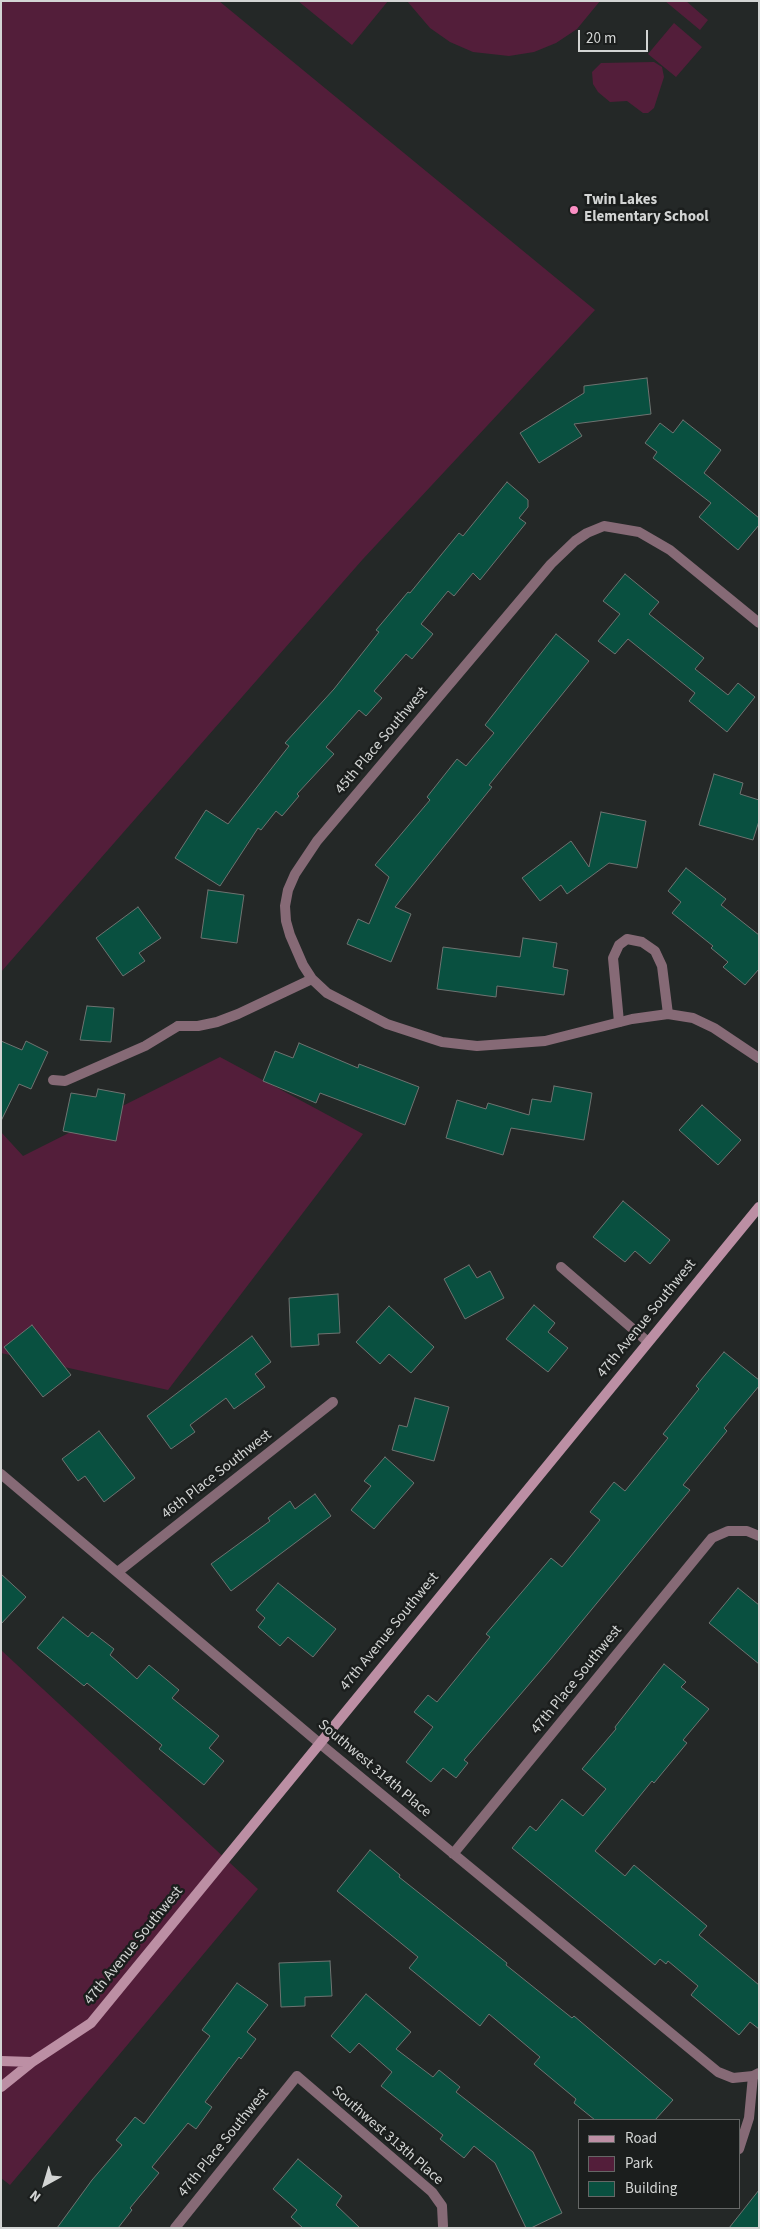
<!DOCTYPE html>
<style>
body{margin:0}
#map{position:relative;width:760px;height:2229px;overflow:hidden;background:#242827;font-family:"Source Sans 3",sans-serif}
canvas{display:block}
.frame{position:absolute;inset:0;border:2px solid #d3d5d4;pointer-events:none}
.legend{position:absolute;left:578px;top:2119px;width:162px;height:90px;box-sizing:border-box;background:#1b1e1d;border:1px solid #656766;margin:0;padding:6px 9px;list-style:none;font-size:15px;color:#d3d5d4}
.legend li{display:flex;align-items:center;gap:10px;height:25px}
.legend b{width:25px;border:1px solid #656766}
.north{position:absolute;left:20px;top:2159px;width:50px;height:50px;-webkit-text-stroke:4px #1b1e1d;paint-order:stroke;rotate:219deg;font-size:14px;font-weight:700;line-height:20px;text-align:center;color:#d3d5d4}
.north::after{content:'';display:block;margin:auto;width:18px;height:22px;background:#d3d5d4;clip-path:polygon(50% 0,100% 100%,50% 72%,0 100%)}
.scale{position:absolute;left:578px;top:30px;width:70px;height:22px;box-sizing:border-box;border:2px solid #d3d5d4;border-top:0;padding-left:6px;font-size:15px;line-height:18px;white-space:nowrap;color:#d3d5d4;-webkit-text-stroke:4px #1b1e1d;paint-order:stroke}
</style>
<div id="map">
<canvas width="760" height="2229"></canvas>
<div class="frame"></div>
<ul class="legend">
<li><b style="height:6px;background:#bc8fa4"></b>Road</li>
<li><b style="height:14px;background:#531e3a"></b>Park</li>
<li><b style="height:14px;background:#095040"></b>Building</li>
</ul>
<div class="north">N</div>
<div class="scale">20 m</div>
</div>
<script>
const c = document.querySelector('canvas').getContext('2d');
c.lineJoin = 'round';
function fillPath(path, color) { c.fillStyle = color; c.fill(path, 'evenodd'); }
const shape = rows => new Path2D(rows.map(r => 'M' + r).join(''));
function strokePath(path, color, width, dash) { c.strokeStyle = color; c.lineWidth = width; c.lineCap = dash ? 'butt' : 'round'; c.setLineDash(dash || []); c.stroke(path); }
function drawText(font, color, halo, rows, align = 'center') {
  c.font = font + ' "Source Sans 3",sans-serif'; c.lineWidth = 5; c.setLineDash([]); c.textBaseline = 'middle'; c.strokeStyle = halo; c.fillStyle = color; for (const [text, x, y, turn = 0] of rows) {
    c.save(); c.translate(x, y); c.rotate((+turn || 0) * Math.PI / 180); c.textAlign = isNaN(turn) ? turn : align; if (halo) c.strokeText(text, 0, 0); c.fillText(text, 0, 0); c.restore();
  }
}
fillPath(shape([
 [1,1,219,1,595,310,363,559,1,972],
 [298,1,388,1,352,45],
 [407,1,600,1,577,29,556,43,534,52,509,56,473,52,450,42,430,28],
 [665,1,686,1,708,20,700,30],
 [674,23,702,47,676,77,648,54],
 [654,62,662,67,664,77,654,108,648,113,643,113,627,101,610,102,598,92,593,84,592,72,601,63],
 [220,1057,363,1134,168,1390,1,1353,1,1132,23,1156],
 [1,1650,258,1889,10,2185,1,2178]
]), '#531e3a');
const building = shape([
 [647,378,651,414,574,424,582,436,539,463,520,433,584,393,584,386,647,378],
 [683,420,721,450,704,473,759,518,759,525,738,550,699,517,711,503,653,458,657,452,645,443,660,423,673,433,683,420],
 [507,482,528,500,528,507,519,518,526,523,480,580,473,573,454,596,448,591,421,624,433,634,412,659,406,654,374,691,382,698,366,716,359,710,326,747,334,754,297,794,299,796,282,816,276,811,261,830,258,828,220,886,175,858,206,810,228,824,289,746,285,743,334,689,379,632,376,630,408,592,410,593,459,533,463,536,507,482],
 [625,574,659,602,649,614,704,658,695,669,728,695,738,683,755,697,727,732,689,701,695,693,628,639,615,654,598,641,620,614,603,601,625,574],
 [556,634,589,661,489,785,492,787,395,907,411,914,391,962,347,944,358,919,369,924,389,877,375,865,430,800,427,797,457,759,466,766,494,733,485,725,556,634],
 [714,774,743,783,740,794,759,800,759,821,753,840,699,825,714,774],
 [601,812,646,821,637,868,609,863,567,894,561,885,540,901,522,878,571,841,589,867,601,812],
 [686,868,726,899,721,905,759,935,759,969,745,985,723,967,728,962,711,948,713,946,672,913,681,902,668,891,686,868],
 [208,890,244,895,237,943,201,938,208,890],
 [138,907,161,938,139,953,145,961,123,976,96,938,138,907],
 [523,938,557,943,553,967,568,970,564,995,497,986,496,997,437,989,443,947,520,957,523,938],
 [87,1006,114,1008,111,1042,80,1040,87,1006],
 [1,1041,22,1050,26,1041,48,1052,31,1089,19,1084,1,1121,1,1041],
 [299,1043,358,1068,359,1064,419,1087,405,1125,320,1093,316,1103,263,1081,275,1051,293,1058,299,1043],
 [554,1086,592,1093,584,1140,511,1128,503,1155,446,1138,457,1100,486,1109,488,1103,529,1115,532,1099,551,1102,554,1086],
 [98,1089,125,1094,116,1141,63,1131,71,1093,96,1097,98,1089],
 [702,1105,741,1140,718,1165,679,1130,702,1105],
 [623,1201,670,1240,650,1264,635,1251,625,1262,593,1237,623,1201],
 [469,1265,477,1278,490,1271,504,1298,465,1319,444,1279,469,1265],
 [338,1294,340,1333,318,1334,319,1345,291,1347,289,1298,338,1294],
 [534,1305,555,1323,548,1332,568,1348,548,1372,506,1339,534,1305],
 [389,1306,434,1347,411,1373,389,1354,380,1364,356,1342,389,1306],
 [32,1325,71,1375,43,1397,4,1347,32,1325],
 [252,1336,271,1362,255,1374,265,1387,234,1409,226,1398,190,1425,195,1432,171,1449,147,1416,252,1336],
 [724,1352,759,1380,759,1386,724,1428,727,1431,683,1485,690,1490,550,1660,464,1760,468,1763,456,1778,443,1768,431,1782,406,1762,433,1727,414,1712,428,1695,437,1702,490,1637,486,1634,551,1558,562,1567,600,1520,590,1512,614,1482,625,1491,668,1438,663,1434,699,1389,696,1386,724,1352],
 [415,1398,449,1407,434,1461,392,1450,399,1425,407,1427,415,1398],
 [99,1431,135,1478,104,1502,85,1476,78,1481,62,1459,99,1431],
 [385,1457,414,1483,374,1529,351,1510,371,1486,364,1481,385,1457],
 [315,1494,331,1516,231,1591,211,1564,270,1521,268,1518,290,1501,295,1509,315,1494],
 [1,1574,26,1597,1,1624,1,1574],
 [278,1583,336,1629,313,1657,288,1637,280,1646,258,1627,265,1618,256,1610,278,1583],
 [738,1588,759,1605,759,1664,709,1623,738,1588],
 [63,1617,88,1637,92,1632,114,1649,110,1655,137,1679,149,1665,179,1690,172,1698,219,1736,209,1748,224,1761,204,1785,159,1749,162,1745,87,1683,84,1686,37,1648,63,1617],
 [664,1664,686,1682,681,1687,709,1709,683,1740,687,1743,654,1783,652,1781,595,1851,625,1876,634,1865,707,1926,699,1935,759,1985,759,2029,750,2022,739,2035,691,1995,698,1986,668,1961,666,1964,660,1959,655,1965,512,1848,530,1826,536,1831,562,1799,583,1816,606,1789,582,1769,616,1729,615,1727,664,1664],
 [370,1850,400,1875,399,1877,507,1963,506,1965,572,2018,574,2016,673,2100,655,2120,595,2120,574,2103,576,2099,534,2064,540,2057,489,2014,480,2026,409,1968,418,1957,337,1891,370,1850],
 [330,1961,332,1996,305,1997,305,2006,281,2007,279,1963,330,1961],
 [237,1983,268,2005,247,2032,256,2039,241,2059,239,2057,205,2102,212,2107,196,2129,188,2123,152,2167,159,2173,130,2208,132,2210,118,2228,57,2228,92,2180,122,2145,116,2140,135,2117,144,2124,210,2036,202,2030,237,1983],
 [366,1994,411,2032,396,2049,433,2077,439,2070,460,2087,456,2092,533,2152,562,2213,531,2228,526,2228,495,2163,474,2146,464,2158,440,2139,443,2135,381,2086,392,2072,359,2043,350,2053,331,2036,366,1994],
 [298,2159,342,2196,336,2205,360,2228,303,2228,291,2217,297,2210,273,2189,298,2159],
 [759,2190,759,2228,729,2228,759,2190]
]);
fillPath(building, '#095040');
strokePath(building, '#6e7371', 1);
strokePath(shape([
 [619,1022,613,958,619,945,627,939,642,942,655,951,662,966,668,1014],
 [53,1080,65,1081,145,1046,178,1026],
 [561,1267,648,1342],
 [739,2149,749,2118,753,2076]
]), '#866a76', 10);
strokePath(shape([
 [759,623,670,550,639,532,604,526,587,533,575,541,551,564,317,841,295,874,288,890,285,906,286,921,290,935,303,965,312,979,327,993,387,1024,442,1042,477,1046,545,1041,632,1019,668,1014,693,1018,714,1028,759,1058],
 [178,1026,198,1026,217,1022,238,1014,312,979],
 [1,1474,318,1742,718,2072,733,2078,753,2076,759,2073],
 [119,1571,333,1402],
 [453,1854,712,1538,728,1531,747,1531,759,1536],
 [175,2228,297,2076,432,2192,442,2206,443,2226]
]), '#866a76', 10);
strokePath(shape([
 [1,2061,32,2062],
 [1,2087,32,2062,91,2023,759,1207]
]), '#bc8fa4', 10);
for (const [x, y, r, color] of [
 [574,210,5,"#fb8fc4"]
]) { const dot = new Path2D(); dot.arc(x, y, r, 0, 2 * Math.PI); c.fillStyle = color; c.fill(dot); strokePath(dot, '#1b1e1d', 2); }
drawText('bold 15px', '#d3d5d4', '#1b1e1d', [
 ["Twin Lakes",584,201],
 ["Elementary School",584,218]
], 'left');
drawText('15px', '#d3d5d4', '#1b1e1d', [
 ["45th Place Southwest",382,741,-50],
 ["47th Avenue Southwest",647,1319,-51],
 ["46th Place Southwest",217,1475,-38],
 ["47th Avenue Southwest",390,1632,-51],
 ["47th Place Southwest",577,1680,-51],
 ["Southwest 314th Place",374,1769,40],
 ["47th Avenue Southwest",134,1946,-51],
 ["Southwest 313th Place",387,2136,41],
 ["47th Place Southwest",224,2143,-51]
]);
</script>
